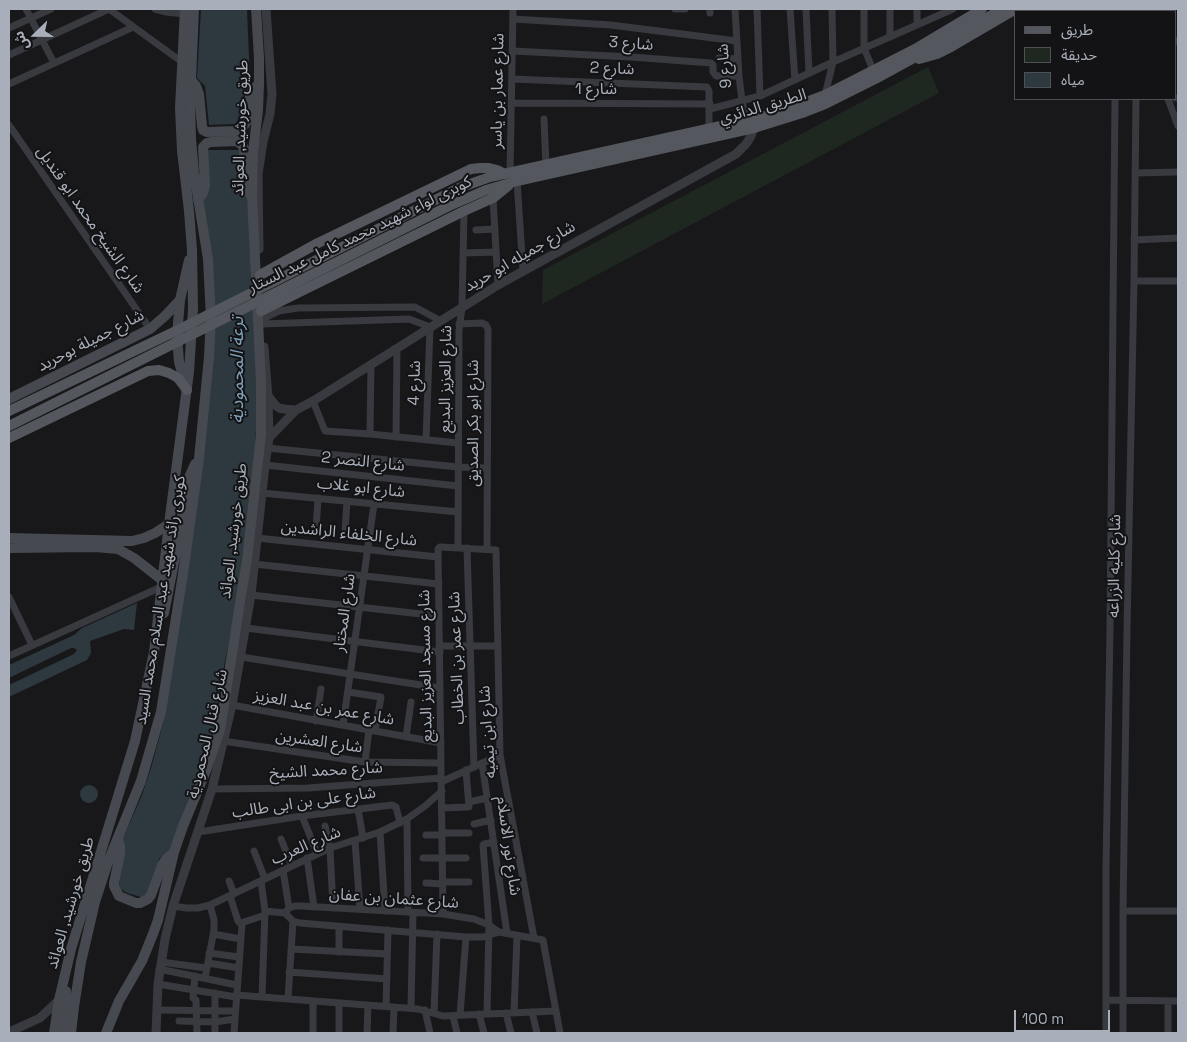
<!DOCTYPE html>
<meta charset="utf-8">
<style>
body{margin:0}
#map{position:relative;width:1187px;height:1042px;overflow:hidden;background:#18181a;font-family:"Space Grotesk","Noto Sans Arabic",sans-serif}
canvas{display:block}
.frame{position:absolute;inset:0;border:10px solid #a9afba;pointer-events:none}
.legend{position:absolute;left:1014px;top:10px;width:162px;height:90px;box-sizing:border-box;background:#131315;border:1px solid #4f5157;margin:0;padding:6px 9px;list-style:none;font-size:15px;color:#a9afba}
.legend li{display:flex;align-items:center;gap:10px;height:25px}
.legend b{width:25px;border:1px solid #4f5157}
.north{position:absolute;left:10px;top:10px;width:50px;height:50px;-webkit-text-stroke:4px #131315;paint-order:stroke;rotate:248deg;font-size:14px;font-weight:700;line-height:20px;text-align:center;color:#a9afba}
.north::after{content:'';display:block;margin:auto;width:18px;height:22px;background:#a9afba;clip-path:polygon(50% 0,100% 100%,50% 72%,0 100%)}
.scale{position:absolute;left:1014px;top:1010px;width:96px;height:22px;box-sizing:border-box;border:2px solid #a9afba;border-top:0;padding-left:6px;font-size:15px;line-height:18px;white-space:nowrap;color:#a9afba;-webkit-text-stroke:4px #131315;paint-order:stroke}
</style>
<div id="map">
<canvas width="1187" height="1042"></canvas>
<div class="frame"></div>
<ul class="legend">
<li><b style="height:6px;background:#54575e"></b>طريق</li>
<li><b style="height:14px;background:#1f2820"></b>حديقة</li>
<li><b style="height:14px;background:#2d383f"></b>مياه</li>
</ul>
<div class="north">ش</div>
<div class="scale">100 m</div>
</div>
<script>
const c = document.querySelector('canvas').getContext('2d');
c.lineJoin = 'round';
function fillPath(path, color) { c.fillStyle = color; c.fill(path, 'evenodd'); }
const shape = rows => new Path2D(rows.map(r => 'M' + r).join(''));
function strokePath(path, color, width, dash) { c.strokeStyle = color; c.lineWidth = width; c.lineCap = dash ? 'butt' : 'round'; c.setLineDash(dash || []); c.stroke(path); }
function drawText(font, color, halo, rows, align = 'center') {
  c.font = font + ' "Space Grotesk","Noto Sans Arabic",sans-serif'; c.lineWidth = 4; c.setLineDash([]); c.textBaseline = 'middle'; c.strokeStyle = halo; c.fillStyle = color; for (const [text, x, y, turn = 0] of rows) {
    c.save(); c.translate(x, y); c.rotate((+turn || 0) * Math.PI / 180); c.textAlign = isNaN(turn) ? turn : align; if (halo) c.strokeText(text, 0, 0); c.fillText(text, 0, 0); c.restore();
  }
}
fillPath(shape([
 [928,67,939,93,542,304,543,270]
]), '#1f2820');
fillPath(shape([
 [201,9,247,9,250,81,245,90,241,102,241,113,236,124,209,125,205,86,197,78],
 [207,150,240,150,249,199,258,399,255,445,244,544,235,611,219,692,214,731,170,849,159,859,146,895,141,897,127,893,121,889,119,884,125,847,123,838,142,795,151,768,163,724,176,647,214,336,202,202],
 [137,603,134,630,124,629,90,641,91,653,87,660,9,697,9,685,74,654,77,650,74,648,71,648,9,678,9,665,74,635,82,628],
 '80 794a9 9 0 1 1 18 0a9 9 0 1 1-18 0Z'
]), '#2d383f');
strokePath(shape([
 [26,9,54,63],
 [155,9,166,12,185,14],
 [675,9,685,9],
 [710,9,710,13],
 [735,9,739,76,742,101,746,120],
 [757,9,760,96],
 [790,9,795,80],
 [806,9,809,73],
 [864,9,864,48,873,70],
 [890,9,890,37],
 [1108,9,1109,11],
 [1137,11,1137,9],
 [513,19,611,25,737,41],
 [917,25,917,9],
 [9,28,51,9],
 [1176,41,1178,40],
 [513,51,631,57,711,63,713,65,713,72,716,76,739,76],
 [9,55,109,9,182,62],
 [719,58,738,59],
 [512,79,707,87,709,91,709,129],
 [9,84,133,27],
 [825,95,833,62,832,9],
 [1176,98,1178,98],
 [1168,99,1178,126],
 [512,103,710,104],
 [710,109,760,96,833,62,953,9],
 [544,119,546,165],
 [9,125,150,329],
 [1135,173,1178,172],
 [510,174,513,9],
 [517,181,523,271],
 [493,198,498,285],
 [476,230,495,229],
 [1134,240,1178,238],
 [463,253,496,252],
 [1134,281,1178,281],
 [262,319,279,311,298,308,415,307,441,321],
 [262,324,409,319,430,327,426,440],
 [459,324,482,323,486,325,488,329,487,549],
 [313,401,325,431,370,434,458,443],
 [370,434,371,364],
 [396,437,397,348],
 [267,448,458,467,487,468],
 [265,465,458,486],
 [262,493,458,512],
 [316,530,318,498],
 [345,532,347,501],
 [257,538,438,557],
 [458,548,459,331,462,307,464,211],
 [467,548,474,767],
 [254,564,439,584],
 [251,595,439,616],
 [9,597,32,645],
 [246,628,440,652],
 [439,646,497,646],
 [9,656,161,587],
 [241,657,440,688],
 [348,692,381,697,375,731],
 [232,705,441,743],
 [316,721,321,689],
 [343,725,374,504],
 [406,737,411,702],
 [223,741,365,762,441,763],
 [365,762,369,730],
 [482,763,507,933],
 [441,782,500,755],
 [212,789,308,788,441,778],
 [469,802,487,798],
 [442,808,469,807,466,770],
 [358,809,363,838],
 [302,816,317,853],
 [407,819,408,912],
 [474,824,491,820],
 [325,826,330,848,333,908],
 [198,832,302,816,392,805,396,807,400,823],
 [380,832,385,911],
 [442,833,469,833],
 [426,835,442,835],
 [281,839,292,866],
 [355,841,360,909],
 [254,851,265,879],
 [307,858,314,907],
 [423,858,466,858],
 [283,870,289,908],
 [229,881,234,894],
 [261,881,265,911,262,997],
 [443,882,469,882],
 [426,883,443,884],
 [230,896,238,921,242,925,234,1033],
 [173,906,186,908,198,908,210,905,330,848,380,832,407,819,425,806,442,791],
 [265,911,285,913,289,908,295,906,301,906,443,914,474,919,489,925,499,932,543,940,560,1033],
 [1123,911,1178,911],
 [285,913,293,921,300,923,466,937,483,937,499,932],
 [443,914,438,549,440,547,496,550,500,755,534,938],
 [241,923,265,915],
 [339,926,339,952],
 [213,934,241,939],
 [291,949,387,954],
 [209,953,239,957],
 [161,962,206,968],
 [208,963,239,968],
 [159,969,237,985],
 [289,972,387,979],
 [195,976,193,998,196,1000,197,1033],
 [205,978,214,930,214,920,210,905],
 [158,984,236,997],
 [215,993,215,1033],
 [236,995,418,1009,443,1016,556,1011],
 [288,999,293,921],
 [1106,1000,1178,1001],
 [386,1006,388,930],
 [411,1008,413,913],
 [157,1010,235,1011],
 [425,1010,430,1033],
 [532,1012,537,1033],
 [434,1013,437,934],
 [506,1013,511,1033],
 [514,1013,517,936],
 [479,1014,484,1033],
 [487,1014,489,925,483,845,484,844,494,842],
 [460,1015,466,937],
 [453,1016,457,1033],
 [179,1021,215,1022,235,1019],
 [313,1033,313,1001],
 [339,1033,339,1003],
 [367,1033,368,1005],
 [393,1033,394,1007],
 [1106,1033,1106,867,1110,629,1115,99],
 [1123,1033,1123,911,1127,630,1134,281,1136,99],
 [1168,1033,1168,1001]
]), '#383a3f', 7);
strokePath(shape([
 [259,249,258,174,263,142,270,114,272,94,266,9],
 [269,397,275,405,279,408,284,409,296,410],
 [269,438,296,410,313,401,498,285,736,154,746,144,750,138,754,128],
 [9,1032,40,1018,59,1000],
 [156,1033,158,984,165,939,173,906,212,789,232,705,251,595,265,465,269,438,268,397,264,347]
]), '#383a3f', 9);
strokePath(shape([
 [191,80,196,86,199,94,202,126,203,130,207,132,236,131,243,127,247,121,250,94,253,89,259,84],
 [198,200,203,193,205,186,203,147,207,143,211,142,237,141,242,145,244,149,245,185,247,191,252,196],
 [186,386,179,362,177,336,180,300,189,260],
 [9,399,150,329,165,316,180,300],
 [9,538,132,541,144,538,155,533,169,524],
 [9,548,95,547,118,549,134,558,162,580],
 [164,613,179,537,186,488,190,475,195,464],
 [118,838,120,846,120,854,114,883,114,886,119,896,136,903,140,903,148,899,151,895,162,865,167,858,174,852],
 [54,1033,59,1000,71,949,135,741,154,652,169,524,189,372,193,309,192,250,189,211,182,151,180,108,185,9],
 [63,1033,65,1011,66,991],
 [71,1033,74,1007,81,962,95,902,108,862,141,781,161,712,183,574,199,459,209,357,211,318,208,259,194,173,191,139,190,104,194,9],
 [106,1033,119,1001,142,961,153,934,158,920,174,852,183,826,205,773,220,730,247,559,261,434,261,383,252,196,253,152,258,110,259,84,259,58,256,9]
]), '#46494f', 10);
strokePath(shape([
 [919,59,937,54,951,47,1016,9],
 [260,275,318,243,471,169,480,168,489,168,497,170,505,174],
 [261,311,464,211,493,198,509,185],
 [9,411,182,328,459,188,490,177,766,116,786,110,825,95,915,49,982,9],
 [9,426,449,206,486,190,517,181,754,128,802,113,825,104,877,78,1003,9],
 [9,438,148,371,159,370,169,373,178,378,187,390]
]), '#54575e', 10);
drawText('16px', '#a9afba', '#131315', [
 ["شارع 3",631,44,4],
 ["شارع 9",725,66,-95],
 ["شارع 2",612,69,2],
 ["شارع 1",596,90],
 ["شارع عمار بن ياسر",498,91,-89],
 ["الطريق الدائري",763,107,-16],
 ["طريق خورشيد, العوائد",241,128,-88],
 ["شارع الشيخ محمد ابو قنديل",90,220,55],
 ["كوبرى لواء شهيد محمد كامل عبد الستار",360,235,-26],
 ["شارع جميله ابو حريد",520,257,-30],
 ["شارع جميلة بوحريد",91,341,-27],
 ["شارع العزيز البديع",446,379,-89],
 ["شارع 4",415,383,-88],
 ["شارع ابو بكر الصديق",474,423,-90],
 ["شارع النصر 2",363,462,6],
 ["شارع ابو غلاب",361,488,6],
 ["طريق خورشيد, العوائد",234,531,-83],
 ["شارع الخلفاء الراشدين",349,534,6],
 ["شارع كليه الزراعه",1115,566,-89],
 ["كوبرى رائد شهيد عبد السلام محمد السيد",161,600,-81],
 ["شارع المختار",345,613,-82],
 ["شارع عمر بن الخطاب",457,658,-92],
 ["شارع مسجد العزيز البديع",426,666,-91],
 ["شارع عمر بن عبد العزيز",324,708,10],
 ["شارع ابن تيميه",488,732,-94],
 ["شارع قنال المحمودية",208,734,-77],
 ["شارع العشرين",319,742,8],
 ["شارع محمد الشيخ",326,771,-3],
 ["شارع على بن ابى طالب",304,803,-8],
 ["شارع العرب",306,846,-23],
 ["شارع نور الاسلام",508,846,82],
 ["شارع عثمان بن عفان",394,899,4],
 ["طريق خورشيد, العوائد",71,903,-74]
]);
drawText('italic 18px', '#7f9fb6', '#131315', [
 ["ترعة المحمودية",238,370,-90]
]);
</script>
